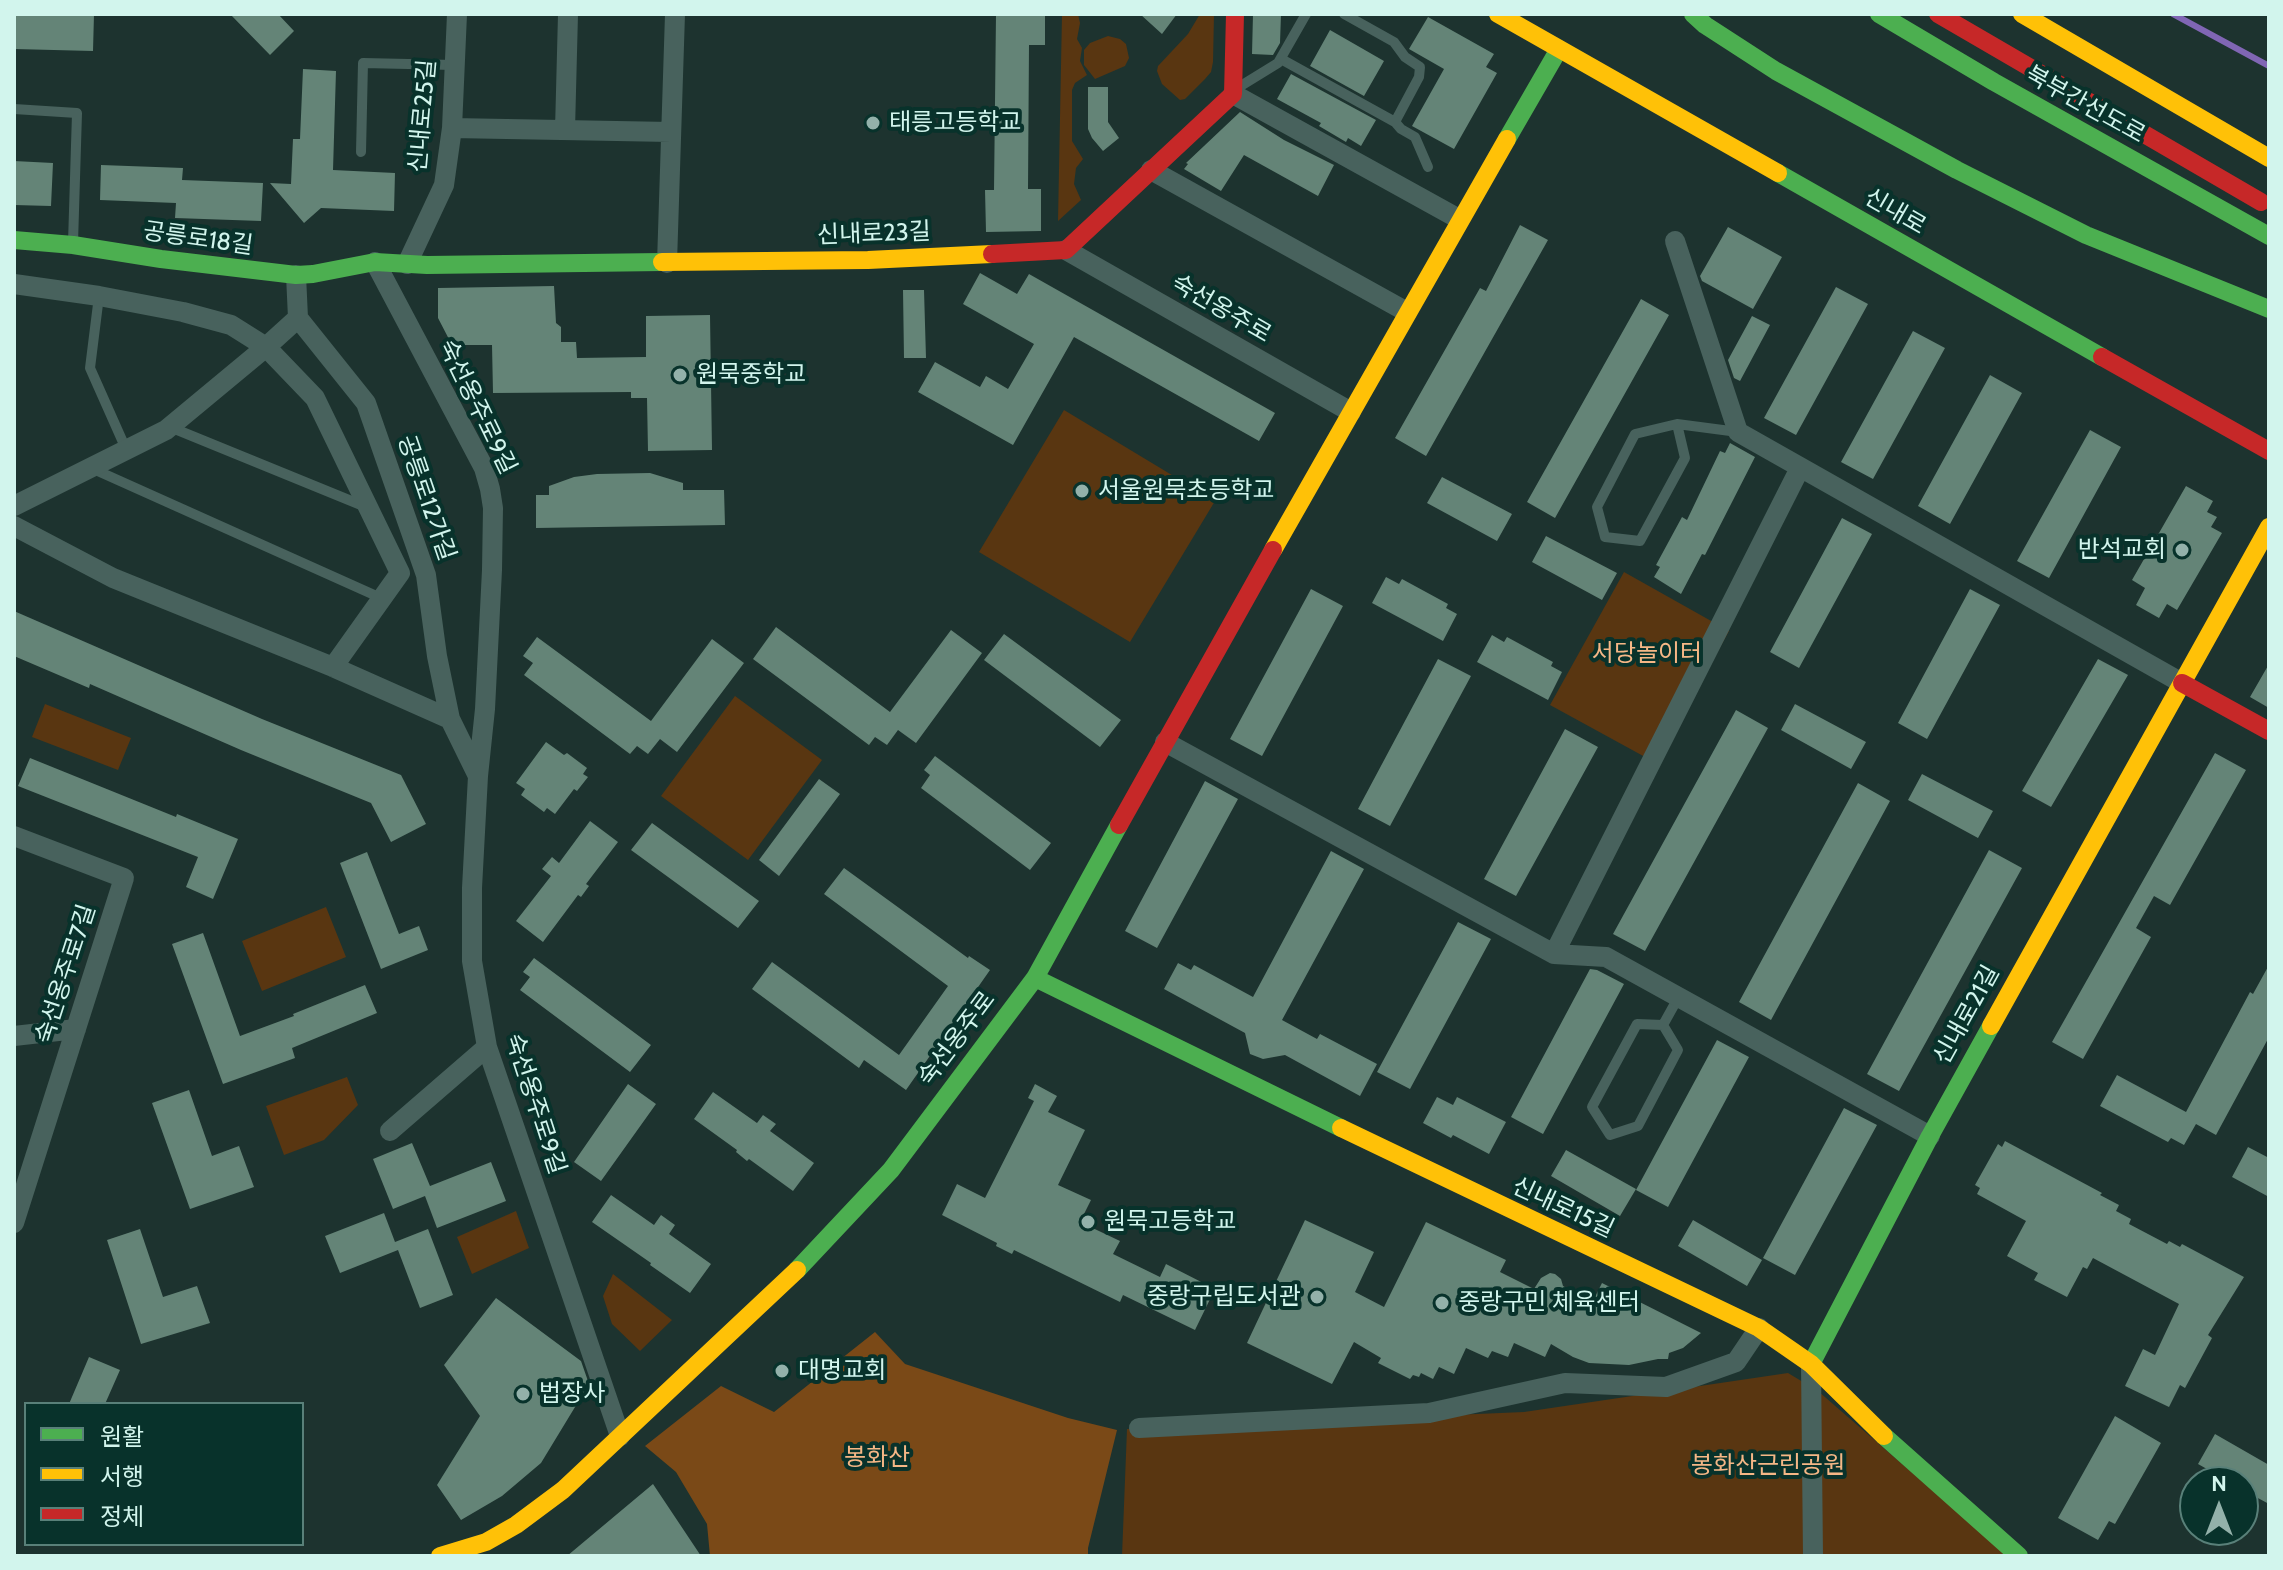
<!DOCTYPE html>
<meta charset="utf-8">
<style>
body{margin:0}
#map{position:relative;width:2283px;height:1570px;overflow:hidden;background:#1d332f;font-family:Cabin,"Noto Sans KR",sans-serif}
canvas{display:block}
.frame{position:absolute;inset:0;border:16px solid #d2f5ed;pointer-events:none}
.legend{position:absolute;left:24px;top:1402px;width:280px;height:144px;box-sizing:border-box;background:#08322b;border:2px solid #598079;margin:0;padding:10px 14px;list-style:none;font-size:24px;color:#d2f5ed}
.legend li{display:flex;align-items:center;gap:16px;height:40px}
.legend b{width:40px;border:2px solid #598079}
.north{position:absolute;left:2179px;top:1466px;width:80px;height:80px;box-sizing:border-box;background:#08322b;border:2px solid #598079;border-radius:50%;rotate:0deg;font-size:22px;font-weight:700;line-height:32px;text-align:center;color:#d2f5ed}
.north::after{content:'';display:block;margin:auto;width:28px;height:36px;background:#93b1aa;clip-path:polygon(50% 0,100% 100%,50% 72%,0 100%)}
</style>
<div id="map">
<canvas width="2283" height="1570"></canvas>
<div class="frame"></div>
<ul class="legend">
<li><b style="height:10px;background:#4caf50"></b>원활</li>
<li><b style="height:10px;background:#ffc107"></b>서행</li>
<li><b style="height:10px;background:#c62828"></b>정체</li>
</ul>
<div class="north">N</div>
</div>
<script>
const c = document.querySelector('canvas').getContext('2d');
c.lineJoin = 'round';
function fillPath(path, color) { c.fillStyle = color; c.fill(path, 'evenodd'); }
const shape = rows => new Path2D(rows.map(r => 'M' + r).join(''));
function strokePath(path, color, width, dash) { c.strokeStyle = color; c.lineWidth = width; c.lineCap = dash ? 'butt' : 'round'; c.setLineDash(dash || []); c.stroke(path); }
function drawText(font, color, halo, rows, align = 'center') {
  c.font = font + ' Cabin,"Noto Sans KR",sans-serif'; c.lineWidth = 8; c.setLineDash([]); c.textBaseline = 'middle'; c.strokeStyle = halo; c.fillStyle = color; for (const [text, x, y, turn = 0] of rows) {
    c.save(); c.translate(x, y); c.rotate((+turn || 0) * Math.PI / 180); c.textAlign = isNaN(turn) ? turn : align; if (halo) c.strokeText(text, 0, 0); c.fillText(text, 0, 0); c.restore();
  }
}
fillPath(shape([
 [1062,14,1078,14,1080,23,1077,39,1082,48,1080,61,1087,75,1075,83,1072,90,1072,141,1083,159,1076,168,1074,184,1081,200,1058,221],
 [1200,14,1214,14,1213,62,1211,72,1205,79,1185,99,1180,100,1162,84,1157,71,1158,66,1188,34],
 [1108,36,1120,39,1126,44,1129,58,1125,66,1095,79,1084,65,1084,50,1090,43],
 [1064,410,1215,501,1130,642,979,552],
 [1624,572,1729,631,1656,763,1550,705],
 [735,696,822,760,748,860,661,796],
 [45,704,131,738,118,770,32,737],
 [326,907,346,957,262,991,242,941],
 [347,1077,358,1105,324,1140,284,1155,266,1106],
 [516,1211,529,1248,472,1274,457,1237],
 [613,1274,672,1320,640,1351,612,1324,603,1296],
 [1788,1373,1818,1391,2008,1556,1122,1556,1127,1429,1524,1412]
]), '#593611');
fillPath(shape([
 [875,1332,905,1364,1068,1418,1117,1430,1088,1548,1088,1556,710,1556,707,1524,676,1472,645,1446,721,1386,774,1412]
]), '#7a4917');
strokePath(shape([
 [2173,14,2269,66]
]), '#8066b4', 6);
fillPath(shape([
 [14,14,94,14,93,51,14,49],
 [230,14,278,14,294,31,270,55],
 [996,14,1045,14,1045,45,1029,45,1028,189,1041,189,1041,231,986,232,985,190,994,190],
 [1140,14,1177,14,1162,34],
 [1253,14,1281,14,1280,43,1273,55,1252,54],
 [1428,17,1494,54,1486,67,1497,73,1454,149,1412,126,1444,69,1409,49],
 [1330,30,1384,61,1364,96,1310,66],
 [303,69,336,71,333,170,395,173,394,211,321,208,304,223,270,183,291,184,293,139,300,139],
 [1291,74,1376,120,1361,146,1348,138,1346,142,1319,126,1321,123,1277,99],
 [1088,87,1108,87,1108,122,1119,138,1103,151,1092,138,1088,129],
 [1240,112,1284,140,1334,165,1318,196,1244,155,1221,191,1184,169,1188,164,1186,163],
 [14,161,53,163,51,206,14,205],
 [101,165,183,168,182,180,263,183,261,221,175,218,176,203,100,200],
 [1520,225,1548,240,1426,456,1395,438,1480,288,1486,291],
 [1728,227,1782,257,1753,309,1702,281,1700,276],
 [980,273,1017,294,1029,274,1275,413,1259,441,1074,337,1013,445,918,392,935,362,980,387,986,376,1008,389,1034,344,963,304],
 [554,286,556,323,561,327,561,342,576,342,577,358,646,357,646,316,710,315,712,450,648,451,647,398,631,398,631,392,493,393,492,345,452,345,438,318,438,288],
 [1836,287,1868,304,1796,435,1764,418],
 [903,290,924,290,926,358,904,358],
 [1641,299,1669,315,1555,518,1527,502],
 [1752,316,1770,325,1740,381,1734,378,1728,360],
 [1913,331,1945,348,1873,479,1841,462],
 [1990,375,2022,393,1950,524,1918,506],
 [2090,430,2121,447,2049,578,2017,561],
 [1730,443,1755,457,1705,555,1702,554,1681,594,1654,577,1660,567,1656,565,1682,517,1687,520,1720,451,1725,453],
 [650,473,683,483,683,490,724,490,725,525,536,528,536,495,549,495,549,486,574,477,597,474],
 [1442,477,1512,514,1497,541,1427,503],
 [2186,486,2213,501,2207,512,2217,517,2211,527,2222,533,2177,610,2167,604,2159,618,2136,605,2145,588,2132,580],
 [1842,518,1872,534,1799,668,1770,652],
 [1546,536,1617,573,1602,600,1532,562],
 [1386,577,1399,584,1402,579,1448,604,1446,608,1457,614,1443,641,1372,603],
 [1311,589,1343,606,1262,756,1230,739],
 [1970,589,2000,605,1927,739,1898,723],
 [14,611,262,719,401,775,426,824,391,842,371,803,241,750,90,684,89,688,14,656],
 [776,627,890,712,951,630,982,653,916,743,898,730,887,745,875,737,869,745,753,659],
 [1004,634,1121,720,1100,747,984,660],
 [1492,635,1504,642,1507,637,1553,662,1551,666,1562,672,1548,700,1477,662],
 [537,637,651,721,712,639,744,663,677,752,660,739,648,754,637,746,630,754,524,675,533,663,523,656],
 [1438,659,1471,676,1390,826,1358,809],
 [2098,659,2128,675,2051,807,2022,791],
 [2269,664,2269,708,2250,697],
 [1795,704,1866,742,1851,769,1781,730],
 [1736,710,1768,728,1645,951,1613,934],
 [1565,729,1598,747,1516,896,1484,879],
 [546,742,564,755,567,753,587,768,583,774,588,777,577,791,574,789,555,814,547,808,544,812,521,795,525,789,516,783],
 [2215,753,2246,770,2170,905,2154,896,2136,928,2151,937,2083,1059,2052,1042],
 [935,756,1051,843,1030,870,921,788,930,775,924,770],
 [30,758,176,817,177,814,238,839,213,899,186,887,198,857,18,786],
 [1922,774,1993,811,1978,838,1908,800],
 [819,779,840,794,779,876,759,860],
 [1205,781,1238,799,1157,948,1125,931],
 [1858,783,1890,801,1771,1020,1739,1002],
 [590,821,618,842,586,884,589,886,581,897,578,895,543,942,516,921,551,876,542,869,552,857,559,863],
 [652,823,759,901,738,928,631,850],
 [1989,850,2022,868,1899,1091,1867,1074],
 [1331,851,1364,869,1282,1020,1317,1039,1320,1034,1377,1064,1360,1096,1285,1055,1263,1059,1250,1054,1245,1033,1164,989,1178,963,1191,970,1194,965,1253,997],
 [367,852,399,934,419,926,428,950,381,969,340,863],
 [844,868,968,958,969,956,990,970,906,1090,864,1060,859,1068,752,989,772,962,899,1055,948,986,824,894],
 [1458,922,1491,939,1410,1089,1377,1072],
 [203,933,240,1036,294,1016,293,1014,365,985,377,1013,292,1048,295,1058,223,1084,172,944],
 [534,958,651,1045,630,1072,520,990,530,977,523,972],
 [2269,965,2269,1037,2216,1135,2196,1124,2184,1145,2171,1138,2168,1142,2100,1106,2117,1075,2186,1112,2250,992,2253,994],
 [1590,969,1597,970,1624,984,1543,1134,1511,1117],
 [1717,1040,1749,1057,1668,1207,1636,1190],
 [628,1084,656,1104,601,1181,574,1162],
 [1035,1084,1057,1096,1048,1112,1085,1130,1058,1185,1091,1200,1080,1222,1120,1241,1113,1254,1160,1277,1166,1264,1215,1289,1195,1330,1123,1295,1120,1302,1014,1250,1012,1254,996,1246,997,1243,942,1215,957,1184,985,1198,1034,1101,1028,1098],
 [189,1090,212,1156,239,1146,254,1187,190,1209,152,1103],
 [713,1092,757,1123,763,1115,776,1124,770,1131,814,1163,793,1191,749,1159,747,1161,736,1152,737,1150,694,1119],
 [1437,1097,1453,1105,1457,1097,1506,1122,1489,1154,1453,1135,1451,1138,1423,1123],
 [1844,1108,1877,1125,1795,1275,1763,1258],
 [2005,1141,2102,1193,2100,1195,2119,1205,2116,1211,2131,1219,2129,1224,2167,1244,2169,1241,2180,1247,2182,1244,2244,1277,2208,1335,2212,1338,2185,1388,2180,1385,2169,1407,2125,1386,2143,1349,2155,1355,2179,1304,2093,1258,2087,1269,2083,1267,2067,1297,2034,1280,2038,1273,2007,1256,2026,1221,1977,1194,1980,1188,1975,1185,1998,1144,2002,1147],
 [412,1143,430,1186,491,1162,506,1201,437,1228,425,1196,393,1209,373,1159],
 [2248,1147,2269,1158,2269,1197,2232,1177],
 [1566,1150,1636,1189,1620,1216,1551,1176],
 [611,1195,654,1225,661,1215,675,1225,669,1234,711,1264,690,1293,650,1265,651,1263,592,1222],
 [384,1213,395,1242,428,1229,453,1295,420,1308,398,1250,340,1273,325,1236],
 [1305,1220,1374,1252,1355,1292,1384,1307,1426,1222,1506,1260,1500,1272,1534,1289,1541,1278,1550,1273,1555,1274,1561,1279,1563,1286,1592,1303,1602,1283,1701,1333,1683,1348,1669,1353,1668,1359,1658,1359,1629,1365,1589,1363,1573,1357,1551,1344,1545,1357,1514,1343,1508,1357,1492,1351,1488,1358,1466,1348,1454,1374,1439,1367,1433,1379,1421,1373,1419,1377,1413,1375,1410,1379,1378,1363,1381,1358,1354,1342,1332,1384,1247,1343],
 [1693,1220,1762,1260,1747,1286,1678,1246],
 [140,1229,163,1297,197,1286,210,1323,141,1344,107,1240],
 [496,1298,581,1361,589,1384,541,1463,502,1496,461,1520,437,1485,480,1416,444,1365],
 [89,1357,120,1370,105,1404,69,1404],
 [2115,1416,2161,1443,2115,1524,2109,1521,2098,1540,2058,1518],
 [2215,1434,2269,1465,2269,1504,2243,1490,2243,1482,2230,1482,2198,1464],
 [653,1484,701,1556,567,1556]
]), '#648477');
strokePath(shape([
 [1281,59,1395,122,1419,77,1420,67,1405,57,1394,42,1344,14],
 [1239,87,1278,63,1306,14],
 [14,109,77,113,73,243],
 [1395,122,1401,129,1415,137,1428,167],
 [361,152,363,63,454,65],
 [99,296,90,368,126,449],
 [1677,424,1685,458,1640,541,1605,537,1597,507,1635,434,1677,424,1738,432],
 [170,427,366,507],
 [91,468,381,598],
 [1663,1025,1678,1050,1638,1126,1610,1135,1592,1107,1637,1024,1663,1025,1678,998]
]), '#48625d', 10);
strokePath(shape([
 [1233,94,1459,219],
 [452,128,671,132],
 [565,130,568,14],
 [1151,170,1407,312],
 [1675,241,1738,432,2182,683],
 [1066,250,1351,412],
 [375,262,484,468,490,489,493,508,492,570,485,709,478,776,472,888,472,961,487,1047,620,1436],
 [667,263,675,14],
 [407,264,444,185,452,128,457,14],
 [14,284,99,296,183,312,231,325,266,347,315,398,400,573,333,667],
 [298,318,366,403,426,575,437,656,450,719],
 [14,506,166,430,266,347,298,318,296,275],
 [14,526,113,578,333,667,450,719,478,776],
 [1165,742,1554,954,1606,957,1930,1136],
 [14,836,124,878,14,1223],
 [1554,954,1800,468],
 [14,1036,76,1029],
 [390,1131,487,1047],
 [1811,1364,1813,1556],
 [1139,1428,1429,1413,1565,1383,1666,1387,1736,1362,1759,1328]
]), '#48625d', 20);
strokePath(shape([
 [1693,14,1705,25,1776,71,1957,170,2086,235,2269,309],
 [1879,14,1994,82,2269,236],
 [1507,139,1559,49],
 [1778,173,2102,357],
 [14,240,73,245,161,259,296,275,313,274,375,262,427,265,662,262],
 [1035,978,1341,1128],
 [797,1270,891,1170,1035,978,1119,825],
 [1811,1364,1930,1136,1991,1026],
 [1884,1436,2019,1556]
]), '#4caf50', 18);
strokePath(shape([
 [1498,14,1778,173],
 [2022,14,2269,158],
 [662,262,868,260,992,254],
 [1273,550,1507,139],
 [1991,1026,2269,527],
 [1341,1128,1759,1328,1811,1364,1884,1436],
 [440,1556,486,1542,516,1525,563,1490,797,1270]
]), '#ffc107', 18);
strokePath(shape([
 [1938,14,2261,202],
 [992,254,1066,250,1233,94,1235,14],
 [2102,357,2269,451],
 [2182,683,2269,731],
 [1119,825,1273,550]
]), '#c62828', 18);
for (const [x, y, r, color] of [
 [873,123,8,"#93b1aa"],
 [680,375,8,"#93b1aa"],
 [1082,491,8,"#93b1aa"],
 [2182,550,8,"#93b1aa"],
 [1088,1222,8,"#93b1aa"],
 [1317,1297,8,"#93b1aa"],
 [1442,1303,8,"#93b1aa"],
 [782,1371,8,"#93b1aa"],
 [523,1394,8,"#93b1aa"]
]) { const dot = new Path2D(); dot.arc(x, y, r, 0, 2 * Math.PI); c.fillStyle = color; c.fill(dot); strokePath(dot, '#08322b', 3); }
drawText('24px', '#d2f5ed', '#08322b', [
 ["북부간선도로",2085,105,29],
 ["신내로25길",423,116,-85],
 ["신내로",1895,212,30],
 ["신내로23길",874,234,-2],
 ["공릉로18길",198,239,8],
 ["숙선옹주로",1221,309,30],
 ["숙선옹주로9길",477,407,64],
 ["공릉로12가길",426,498,71],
 ["숙선옹주로7길",66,974,-72],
 ["신내로21길",1967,1015,-61],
 ["숙선옹주로",957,1039,-53],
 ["숙선옹주로9길",535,1104,72],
 ["신내로15길",1563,1208,25]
]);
drawText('24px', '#d2f5ed', '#08322b', [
 ["태릉고등학교",889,123],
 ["원묵중학교",696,375],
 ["서울원묵초등학교",1098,491],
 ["반석교회",2166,550,"right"],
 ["원묵고등학교",1104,1222],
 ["중랑구립도서관",1301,1297,"right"],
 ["중랑구민 체육센터",1458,1303],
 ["대명교회",798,1371],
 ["법장사",539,1394]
], 'left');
drawText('24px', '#f5b786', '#08322b', [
 ["서당놀이터",1647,654],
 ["봉화산",877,1458],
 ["봉화산근린공원",1768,1466]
]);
</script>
